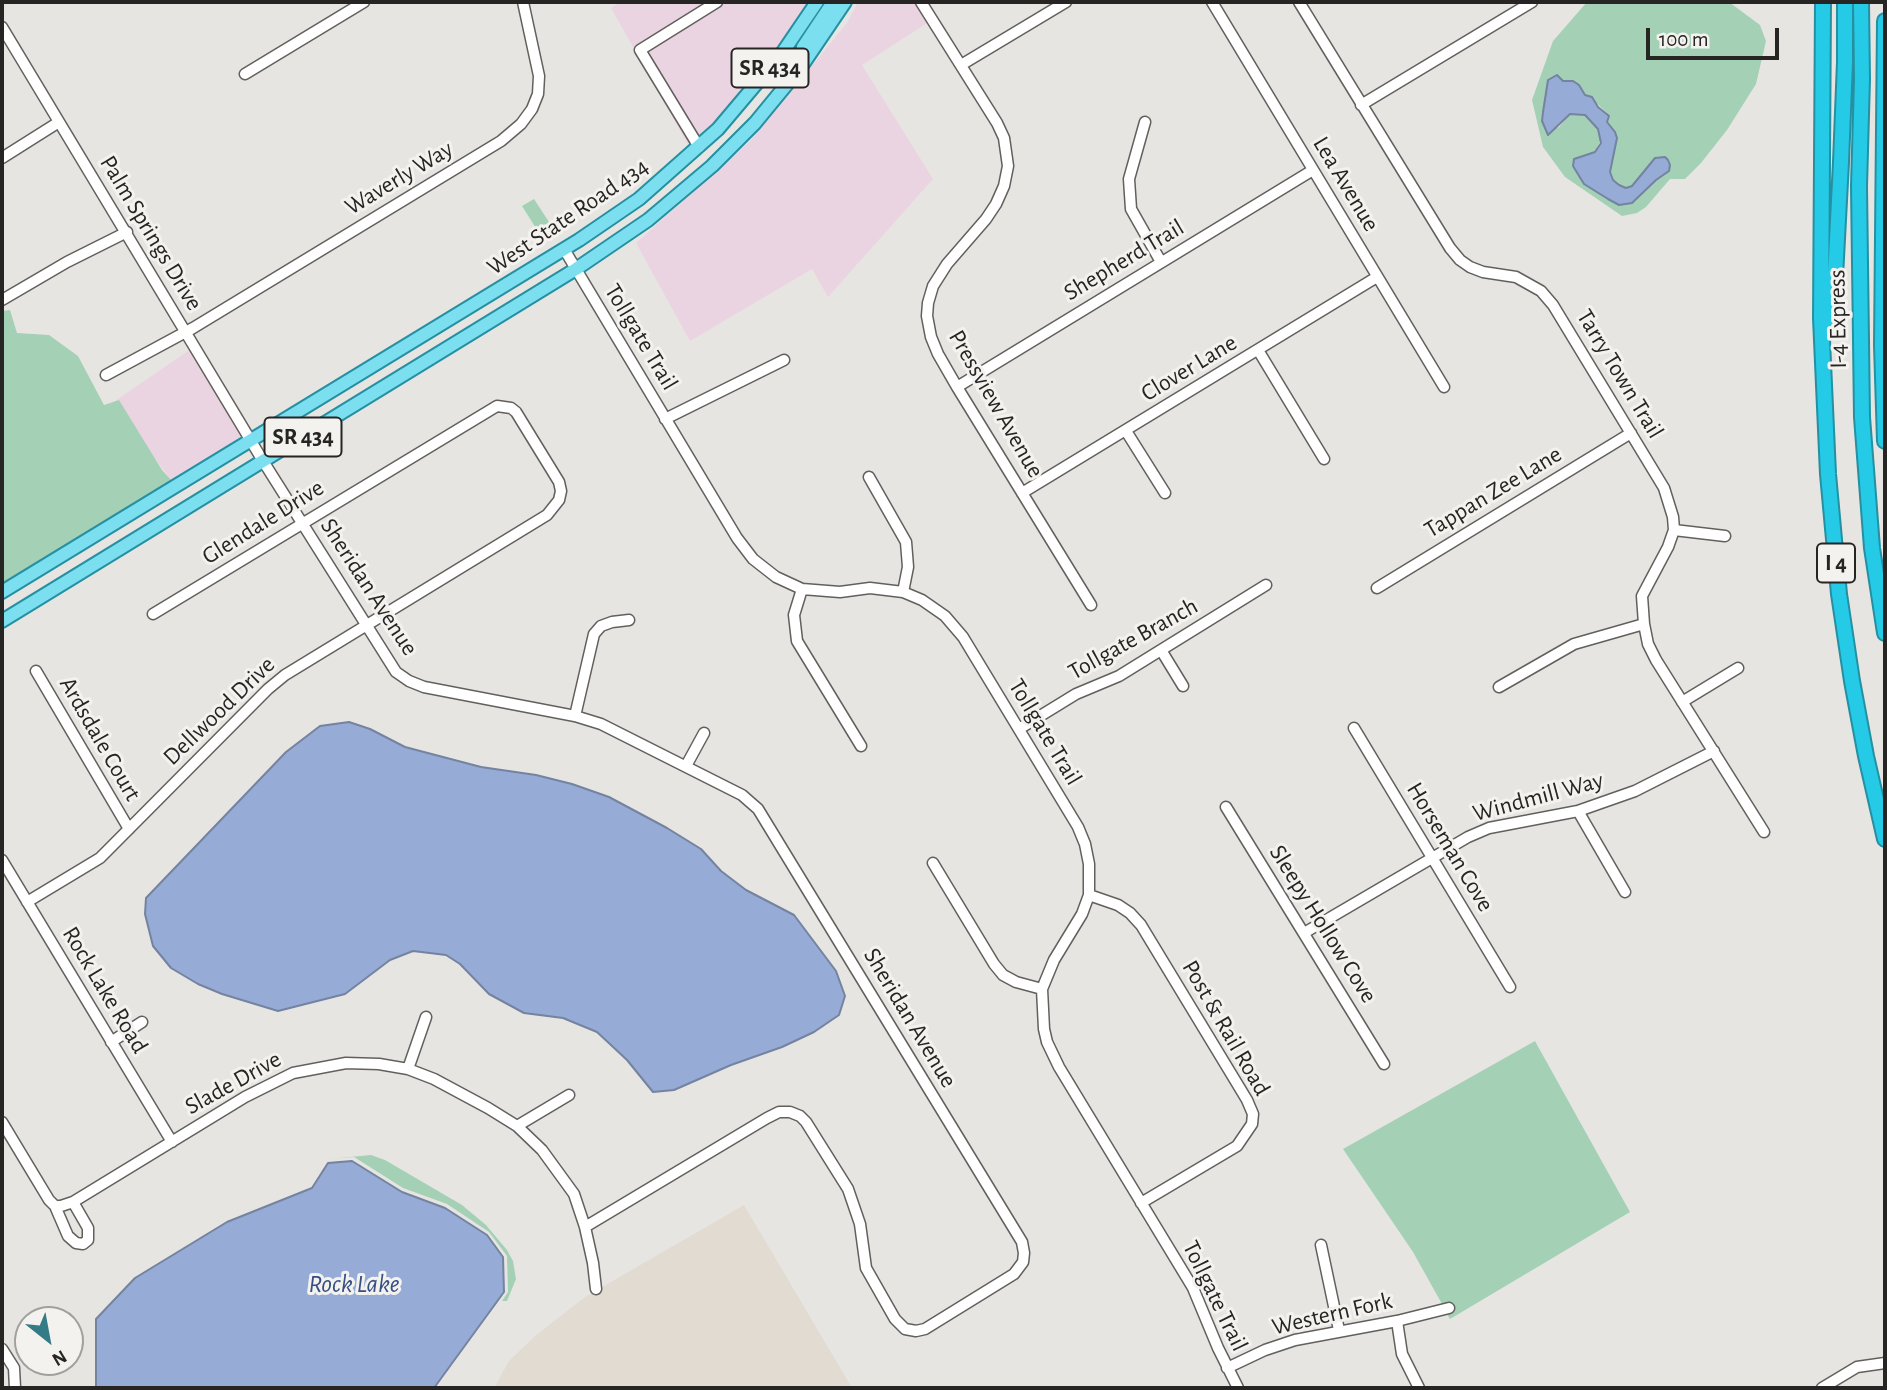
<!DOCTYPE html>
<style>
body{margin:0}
#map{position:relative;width:1887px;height:1390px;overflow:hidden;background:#e7e5e2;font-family:"Alegreya Sans",sans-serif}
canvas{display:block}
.frame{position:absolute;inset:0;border:4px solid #262524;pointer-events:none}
.north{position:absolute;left:14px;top:1306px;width:70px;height:70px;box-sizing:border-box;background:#f4f2ef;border:2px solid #a2a09e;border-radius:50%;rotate:149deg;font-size:19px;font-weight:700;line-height:28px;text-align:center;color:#262524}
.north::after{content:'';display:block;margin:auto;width:24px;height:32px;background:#357b87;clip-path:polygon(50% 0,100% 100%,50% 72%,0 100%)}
.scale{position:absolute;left:1646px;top:28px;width:133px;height:32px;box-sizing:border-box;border:4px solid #262524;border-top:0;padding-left:9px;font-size:21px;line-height:24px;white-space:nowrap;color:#262524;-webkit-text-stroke:5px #f4f2ef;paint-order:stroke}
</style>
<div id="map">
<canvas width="1887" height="1390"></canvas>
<div class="frame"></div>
<div class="north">N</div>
<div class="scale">100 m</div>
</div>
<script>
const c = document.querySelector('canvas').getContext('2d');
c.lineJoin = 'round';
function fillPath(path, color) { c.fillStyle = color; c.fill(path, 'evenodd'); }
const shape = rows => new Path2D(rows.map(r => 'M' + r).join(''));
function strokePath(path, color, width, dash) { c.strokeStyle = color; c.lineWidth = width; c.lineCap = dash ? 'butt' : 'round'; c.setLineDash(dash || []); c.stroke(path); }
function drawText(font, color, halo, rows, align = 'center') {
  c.font = font + ' "Alegreya Sans",sans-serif'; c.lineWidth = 6; c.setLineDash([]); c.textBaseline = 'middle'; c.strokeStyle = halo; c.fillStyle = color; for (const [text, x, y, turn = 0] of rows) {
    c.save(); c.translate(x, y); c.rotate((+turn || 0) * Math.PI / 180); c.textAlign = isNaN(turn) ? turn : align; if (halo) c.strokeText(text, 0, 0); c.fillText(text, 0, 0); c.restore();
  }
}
fillPath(shape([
 [621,2,707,2,634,48,693,145,690,148,611,8],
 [727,2,810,2,766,65,700,139,647,52],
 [858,2,916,2,929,22,862,65,933,179,828,297,812,269,690,341,636,243,751,140,847,23],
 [191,349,243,439,173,482,112,403]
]), '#ebd4e1');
fillPath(shape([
 [744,1205,852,1388,494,1388,509,1361,534,1337,585,1297]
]), '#e1dbd1');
fillPath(shape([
 [1587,2,1729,2,1760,25,1766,41,1756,84,1727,130,1701,163,1685,179,1670,179,1646,207,1637,213,1622,216,1565,177,1543,147,1532,100,1553,41],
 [1557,75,1563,81,1573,81,1585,95,1589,96,1607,113,1607,122,1615,132,1617,138,1610,172,1613,180,1619,185,1626,188,1632,186,1655,158,1670,165,1669,171,1656,180,1638,198,1608,199,1602,195,1581,156,1595,152,1601,139,1598,129,1585,115,1570,114,1559,127,1547,131,1543,112,1548,80],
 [534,199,551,225,539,233,522,206],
 [10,310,17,333,49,335,78,356,104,405,119,400,162,470,173,482,2,586,2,311],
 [1535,1041,1630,1212,1450,1319,1447,1314,1455,1311,1452,1302,1442,1304,1413,1252,1343,1149],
 [371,1155,385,1160,462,1205,486,1225,507,1250,513,1261,516,1279,507,1301,502,1301,508,1292,507,1256,489,1232,447,1204,403,1188,354,1157,329,1159]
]), '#a4d1b6');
const water = shape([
 [1557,75,1563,81,1573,81,1579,85,1585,95,1592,97,1598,107,1609,116,1607,122,1615,132,1617,138,1610,172,1613,180,1619,185,1626,188,1632,186,1655,158,1665,157,1668,160,1670,165,1669,171,1656,180,1632,203,1619,205,1608,199,1584,184,1573,166,1574,159,1595,152,1601,143,1598,129,1585,115,1570,114,1548,135,1542,121,1543,112,1548,80,1557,75],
 [349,722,370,729,405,747,481,767,536,775,572,784,609,797,667,828,701,849,721,871,746,890,794,915,836,971,845,996,839,1015,814,1032,782,1047,731,1065,674,1090,653,1092,627,1060,597,1032,563,1018,524,1013,489,994,460,964,446,955,413,951,390,960,345,994,278,1011,222,994,198,984,171,968,153,946,145,914,146,898,286,752,320,726,349,722],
 [352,1161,402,1192,445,1208,487,1235,503,1257,504,1292,434,1388,96,1388,96,1319,135,1278,227,1222,312,1188,328,1163,352,1161]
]);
fillPath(water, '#96abd5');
strokePath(water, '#7483a0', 2);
const minor = shape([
 [921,2,997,123,1004,138,1008,166,1004,186,996,204,986,219,947,264,933,286,928,303,927,316,931,337,938,354,957,387,1091,605],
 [1212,2,1444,387],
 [1299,2,1450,248,1460,260,1470,267,1483,272,1516,277,1541,291,1553,305,1664,488,1673,517,1674,530,1668,547,1642,596,1644,624,1648,644,1656,660,1764,832],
 [2,27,263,461,396,672,409,681,424,687,575,716,601,724,742,795,758,809,1022,1242,1024,1253,1023,1262,1014,1274,925,1329,916,1331,905,1329,895,1319,866,1268,860,1224,848,1189,806,1122,800,1116,790,1112,779,1112,767,1118,585,1227],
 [961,65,1066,2],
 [245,74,364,2],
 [1361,105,1532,2],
 [1145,122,1129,179,1131,209,1161,262],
 [699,147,640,50,717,2],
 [2,158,59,122],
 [564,249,737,538,753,559,776,577,802,589,840,592,870,588,903,592,922,600,945,616,963,637,1078,827,1085,844,1089,864,1089,895,1082,914,1054,960,1042,989,1044,1029,1047,1042,1059,1067,1193,1288,1218,1348,1238,1388],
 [2,300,67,262,127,232],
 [1258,350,1324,459],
 [106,375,193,328,501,141,521,124,532,109,538,94,539,76,523,2],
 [957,387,1313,170],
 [665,419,784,360],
 [1126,431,1165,493],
 [869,477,906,542,908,567,903,592],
 [1022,493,1377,277],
 [1674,530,1725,536],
 [1377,588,1631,433],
 [802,589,794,615,797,641,861,746],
 [1161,650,1183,686],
 [36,671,129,829],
 [1499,687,1574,644,1644,624],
 [1682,702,1738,668],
 [575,716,594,634,601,626,612,622,629,620],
 [1354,728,1510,987],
 [1019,729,1076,694,1119,676,1266,585],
 [686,766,704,733],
 [1226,807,1384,1064],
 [1578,811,1625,892],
 [2,860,172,1142],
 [933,863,994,964,1003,975,1016,982,1042,989],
 [1089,895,1118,905,1130,913,1141,925,1247,1100,1253,1114,1252,1124,1237,1146,1141,1203],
 [27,902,100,858,268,689,285,675,547,515,559,500,561,491,559,482,516,412,511,408,497,406,153,614],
 [1304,933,1468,837,1489,828,1578,811,1635,791,1714,751],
 [111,1042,142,1022],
 [408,1069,426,1017],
 [2,1122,49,1200,55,1206,61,1206,73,1202,245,1097,293,1073,346,1063,379,1064,408,1069,434,1079,488,1108,517,1126,542,1150,574,1194,585,1227,593,1263,596,1289],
 [517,1126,569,1095],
 [55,1206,68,1236,76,1243,83,1244,88,1240,88,1228,73,1202],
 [1321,1245,1339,1330],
 [1397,1321,1402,1354,1419,1388],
 [2,1349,14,1368,15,1388],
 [1227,1368,1265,1350,1295,1340,1397,1321,1449,1308],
 [1822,1388,1857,1367,1885,1363]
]);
const major = shape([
 [801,63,803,47,833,2],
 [2,592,579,240,639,199,718,129,783,52,817,2],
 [2,621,576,269,648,220,712,166,755,123,801,67,845,2]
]);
const highway = shape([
 [1823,2,1821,318,1828,474,1839,594,1852,681,1866,756,1885,839],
 [1861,2,1862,79,1859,186,1862,417,1872,548,1885,633],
 [1885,21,1882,345,1885,441],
 [1829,332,1834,296,1841,162,1845,62,1845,2]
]);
strokePath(minor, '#62605d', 13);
strokePath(major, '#2590a2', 16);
strokePath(highway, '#2590a2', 18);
strokePath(minor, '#fff', 10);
strokePath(major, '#7cdff0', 12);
strokePath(highway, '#24cae6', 14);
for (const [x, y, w] of [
 [770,68,77],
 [303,437,77],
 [1836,563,38]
]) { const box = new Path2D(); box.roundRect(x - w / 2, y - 19.5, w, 39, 5); c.fillStyle = '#f4f2ef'; c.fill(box); strokePath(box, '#262524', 2); }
drawText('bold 23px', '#262524', null, [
 ["SR 434",770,68],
 ["SR 434",303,437],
 ["I 4",1836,563]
]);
drawText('24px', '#262524', '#f4f2ef', [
 ["Waverly Way",399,178,-31],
 ["Lea Avenue",1346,184,59],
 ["West State Road 434",568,217,-34],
 ["Palm Springs Drive",151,233,59],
 ["Shepherd Trail",1124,260,-31],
 ["I-4 Express",1838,319,-91],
 ["Tollgate Trail",641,337,59],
 ["Clover Lane",1189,368,-31],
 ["Tarry Town Trail",1620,374,59],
 ["Pressview Avenue",996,404,60],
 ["Tappan Zee Lane",1493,492,-31],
 ["Glendale Drive",263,522,-32],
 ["Sheridan Avenue",369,587,57],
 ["Tollgate Branch",1133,639,-29],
 ["Dellwood Drive",219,711,-44],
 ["Tollgate Trail",1045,732,59],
 ["Ardsdale Court",100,739,60],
 ["Windmill Way",1538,797,-15],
 ["Horseman Cove",1450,847,59],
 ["Sleepy Hollow Cove",1323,924,58],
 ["Rock Lake Road",105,990,59],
 ["Sheridan Avenue",910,1018,59],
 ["Post & Rail Road",1226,1028,60],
 ["Slade Drive",233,1083,-29],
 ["Tollgate Trail",1215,1296,64],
 ["Western Fork",1332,1314,-13]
]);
drawText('italic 26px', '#364f85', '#f4f2ef', [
 ["Rock Lake",354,1284]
]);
</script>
